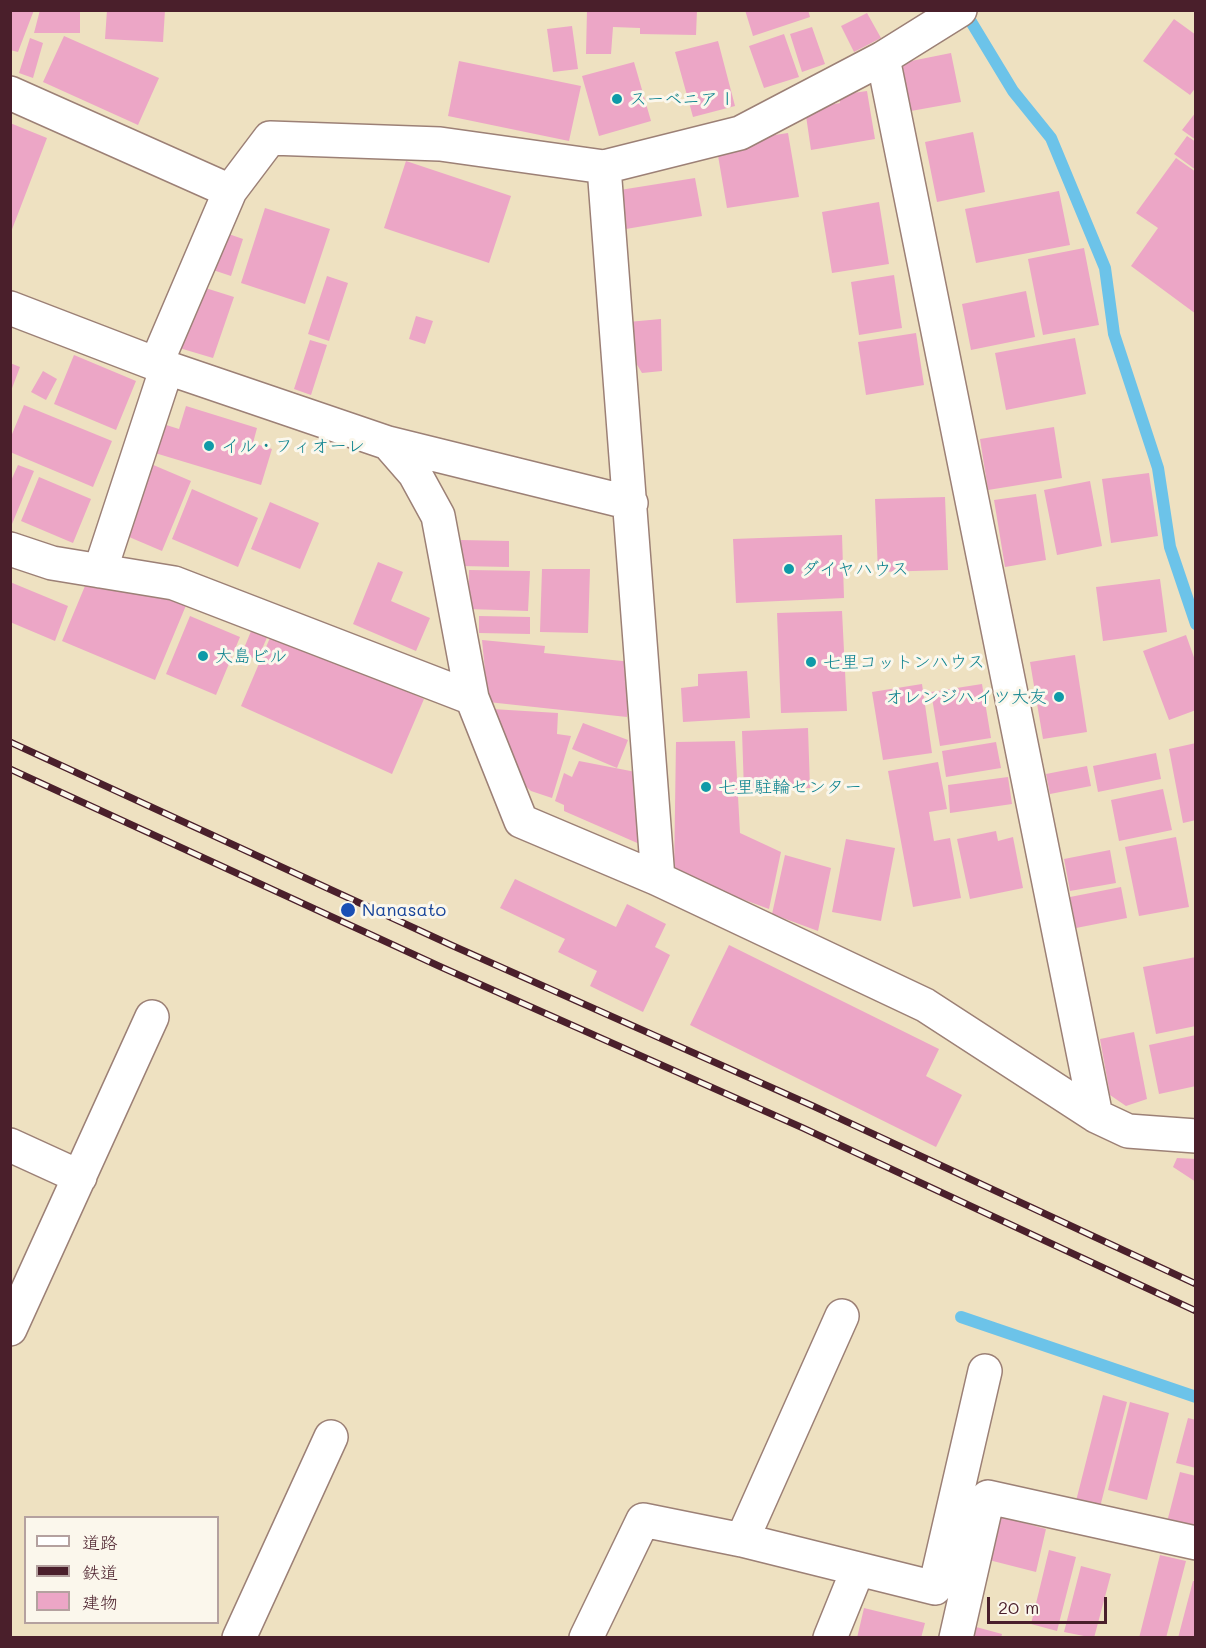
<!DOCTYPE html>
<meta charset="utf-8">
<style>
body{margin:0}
#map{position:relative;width:1206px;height:1648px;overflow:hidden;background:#eee1c1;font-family:Mali,"Klee One",sans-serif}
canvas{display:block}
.frame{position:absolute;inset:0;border:12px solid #4a1f2b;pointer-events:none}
.legend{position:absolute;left:24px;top:1516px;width:195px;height:108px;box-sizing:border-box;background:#fbf7ec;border:2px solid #b4a19f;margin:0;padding:8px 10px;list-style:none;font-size:18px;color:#4a1f2b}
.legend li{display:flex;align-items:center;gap:12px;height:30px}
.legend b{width:30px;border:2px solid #b4a19f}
.scale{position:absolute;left:987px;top:1597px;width:120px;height:27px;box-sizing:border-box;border:3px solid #4a1f2b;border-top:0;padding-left:8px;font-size:18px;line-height:21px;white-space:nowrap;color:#4a1f2b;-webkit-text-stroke:4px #fbf7ec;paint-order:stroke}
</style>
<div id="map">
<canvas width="1206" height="1648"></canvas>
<div class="frame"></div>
<ul class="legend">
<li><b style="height:8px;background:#fff"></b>道路</li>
<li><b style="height:8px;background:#4a1f2b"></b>鉄道</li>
<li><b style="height:16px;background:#eca6c6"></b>建物</li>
</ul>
<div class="scale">20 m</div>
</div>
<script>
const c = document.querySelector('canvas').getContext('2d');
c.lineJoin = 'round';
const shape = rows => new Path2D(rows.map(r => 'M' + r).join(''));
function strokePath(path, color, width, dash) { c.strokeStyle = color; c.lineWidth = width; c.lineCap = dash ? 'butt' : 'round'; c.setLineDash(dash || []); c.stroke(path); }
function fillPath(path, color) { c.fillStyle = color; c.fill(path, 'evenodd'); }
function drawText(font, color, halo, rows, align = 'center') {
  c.font = font + ' Mali,"Klee One",sans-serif'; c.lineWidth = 6; c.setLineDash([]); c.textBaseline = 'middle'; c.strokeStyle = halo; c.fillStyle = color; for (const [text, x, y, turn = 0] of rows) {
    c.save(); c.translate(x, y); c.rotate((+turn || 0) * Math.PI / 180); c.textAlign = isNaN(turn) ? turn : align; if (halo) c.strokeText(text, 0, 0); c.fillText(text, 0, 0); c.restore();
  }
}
strokePath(shape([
 [970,20,1013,91,1051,138,1105,268,1114,334,1158,468,1170,547,1196,624],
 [961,1317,1196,1397]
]), '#6cc3e9', 12);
fillPath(shape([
 [10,10,34,10,18,52,10,50],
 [40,10,80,10,80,33,34,33],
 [107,10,165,10,163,42,105,39],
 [587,10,697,10,696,35,640,34,640,28,613,27,611,54,586,54],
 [745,10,808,10,810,17,753,36],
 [867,13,881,38,854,52,841,26],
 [1174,19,1196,35,1196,87,1190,95,1143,61],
 [572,26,578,69,553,72,547,29],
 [812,27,825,64,802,72,790,34],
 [784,34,799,77,764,88,749,46],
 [64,36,159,78,138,125,43,82],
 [30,38,43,43,33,78,19,73],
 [718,41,735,106,693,117,675,52],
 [951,53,961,102,911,111,901,63],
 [459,61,581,86,569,141,448,116],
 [634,62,651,121,599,136,582,76],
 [867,91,875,139,811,150,805,109,840,103,839,95],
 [1196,112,1196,140,1182,130],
 [10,123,47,138,11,232,10,232],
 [973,132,985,192,937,202,925,142],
 [788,133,799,197,727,208,716,144],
 [1187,136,1196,142,1196,170,1174,154],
 [1176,158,1196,172,1196,314,1131,266,1158,228,1136,213],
 [406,161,511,196,489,263,384,228],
 [695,178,702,216,626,229,620,190],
 [1059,191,1070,245,976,263,965,209],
 [879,202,889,264,832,273,822,212],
 [265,208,330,229,305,304,241,283],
 [223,232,243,239,231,276,210,269],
 [1084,248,1099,325,1043,335,1028,259],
 [894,275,902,328,859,335,851,282],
 [327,276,348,283,329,341,308,334],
 [196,285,234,297,213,358,176,347],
 [1026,291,1035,337,971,350,962,304],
 [416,316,433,321,425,344,409,339],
 [661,319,662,371,642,373,630,353,628,322],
 [916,333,924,385,866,395,858,342],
 [1075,338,1086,394,1006,410,995,353],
 [310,340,327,345,311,395,294,389],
 [74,355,136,381,116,430,54,404],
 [10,363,20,367,11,391,10,391],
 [43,371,57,379,46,400,31,392],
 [24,405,112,441,93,487,10,452,10,439],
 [186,406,257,428,253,443,272,449,261,485,155,453,163,424,179,429],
 [1054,427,1062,478,988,490,980,439],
 [151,464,191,481,162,551,122,534],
 [18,465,34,471,12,524,10,483],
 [1149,473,1158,536,1111,543,1102,479],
 [39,477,91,499,73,543,21,521],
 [1090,481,1102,546,1057,555,1044,490],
 [192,489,258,518,238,567,172,539],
 [1036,494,1046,560,1005,567,994,500],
 [945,497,948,570,878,572,875,499],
 [270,502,319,523,300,569,251,549],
 [842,535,844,598,736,603,733,539],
 [461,540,509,541,509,567,460,566],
 [378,562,403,572,391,601,430,618,416,651,353,624],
 [542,569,590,569,588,633,540,632],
 [469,570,530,571,528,611,468,609],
 [90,574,187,603,155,680,62,641],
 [1160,579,1167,632,1103,641,1096,587],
 [10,582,68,606,55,641,10,622],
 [842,611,847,711,781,713,777,613],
 [190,616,240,637,216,695,166,674],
 [479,616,530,617,530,634,479,633],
 [254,624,270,631,257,660,242,653],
 [272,633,424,699,392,774,241,706],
 [1186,635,1196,663,1196,710,1169,720,1143,651],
 [482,640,545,646,544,653,632,662,627,717,488,702],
 [1075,655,1087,732,1043,739,1030,662],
 [747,671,750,718,683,722,681,688,698,686,698,674],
 [922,684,932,753,883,760,872,692],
 [982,684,991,738,940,746,931,692],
 [492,709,558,713,557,734,571,736,552,798,531,791,509,771],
 [583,723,628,740,617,768,572,749],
 [808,728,810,788,744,791,742,731],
 [735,741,740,833,781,852,769,909,674,874,676,742],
 [996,742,1001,768,946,777,942,751],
 [1196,743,1196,820,1183,823,1169,749],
 [1156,753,1161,779,1098,792,1093,766],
 [579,761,646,774,651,849,564,811,564,805,555,801,564,773,572,777],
 [938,762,947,809,929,812,934,841,950,838,961,898,913,907,888,771],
 [1087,766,1091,786,1050,794,1046,774],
 [1008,777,1012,804,950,813,948,785],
 [1163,789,1172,830,1119,841,1111,800],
 [996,831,998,841,1013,837,1023,888,970,899,957,839],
 [1176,837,1189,907,1139,916,1125,847],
 [846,839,895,848,881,921,832,912],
 [1110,850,1116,883,1070,891,1064,859],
 [785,855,831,868,818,931,772,914],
 [515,879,616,927,627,904,666,924,655,947,670,955,643,1012,590,986,597,971,558,952,565,939,500,908],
 [1121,887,1127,918,1076,928,1070,897],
 [729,945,939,1049,926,1076,962,1095,936,1147,690,1025],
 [1196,957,1196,1026,1156,1034,1143,967],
 [1134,1032,1147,1099,1126,1106,1110,1095,1100,1039],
 [1196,1035,1196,1086,1159,1094,1149,1045],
 [1177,1158,1196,1159,1196,1182,1173,1167],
 [1103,1395,1127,1402,1100,1507,1076,1501],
 [1130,1402,1169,1413,1147,1500,1108,1490],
 [1188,1418,1196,1420,1196,1468,1176,1463],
 [1180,1472,1196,1476,1196,1530,1167,1522],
 [995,1515,1046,1529,1036,1572,985,1559],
 [1049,1550,1076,1557,1057,1631,1031,1624],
 [1160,1555,1186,1561,1166,1638,1139,1638],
 [1081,1566,1111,1574,1094,1638,1064,1632],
 [1193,1581,1196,1581,1196,1638,1178,1638],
 [864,1608,925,1623,921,1638,857,1638],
 [965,1624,1002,1634,1001,1638,961,1638]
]), '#eca6c6');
const minor = shape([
 [883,58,1096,1116],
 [10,93,230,191],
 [604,167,658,879],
 [10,308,156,364,388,443,415,474,438,516,472,698,521,821,658,879,925,1005,1096,1116,1128,1131,1196,1136],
 [156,364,230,191,270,138,440,144,604,167,740,133,883,58,960,10],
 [388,443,631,503],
 [10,549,52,563,174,583,472,698],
 [100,571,167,367],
 [10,1145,80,1177],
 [10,1329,152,1017],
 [742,1540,842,1316],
 [239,1638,331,1437],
 [586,1638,643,1520,742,1540,935,1588,985,1371],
 [830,1638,858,1569],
 [956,1638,988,1497,1196,1543]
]);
strokePath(minor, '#9c8076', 36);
strokePath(minor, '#fff', 33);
const rail = shape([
 [10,742,451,945,813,1106,1196,1284],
 [10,769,441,967,803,1128,1196,1311]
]);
strokePath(rail, '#4a1f2b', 7);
strokePath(rail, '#fbf7ec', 4.5, [14]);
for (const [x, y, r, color] of [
 [617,99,6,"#0f9aa8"],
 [209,446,6,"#0f9aa8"],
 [789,569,6,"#0f9aa8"],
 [203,656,6,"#0f9aa8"],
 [811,662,6,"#0f9aa8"],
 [1059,697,6,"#0f9aa8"],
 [706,787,6,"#0f9aa8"],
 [348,910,8,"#1a4fb4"]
]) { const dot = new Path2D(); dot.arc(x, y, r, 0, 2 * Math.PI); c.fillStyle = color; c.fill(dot); strokePath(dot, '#fbf7ec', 2); }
drawText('18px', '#0d838f', '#fbf7ec', [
 ["スーベニアⅠ",629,99],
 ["イル・フィオーレ",221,446],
 ["ダイヤハウス",801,569],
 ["大島ビル",215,656],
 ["七里コットンハウス",823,662],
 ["オレンジハイツ大友",1047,697,"right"],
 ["七里駐輪センター",718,787]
], 'left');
drawText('18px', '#164399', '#fbf7ec', [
 ["Nanasato",362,910]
], 'left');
</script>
